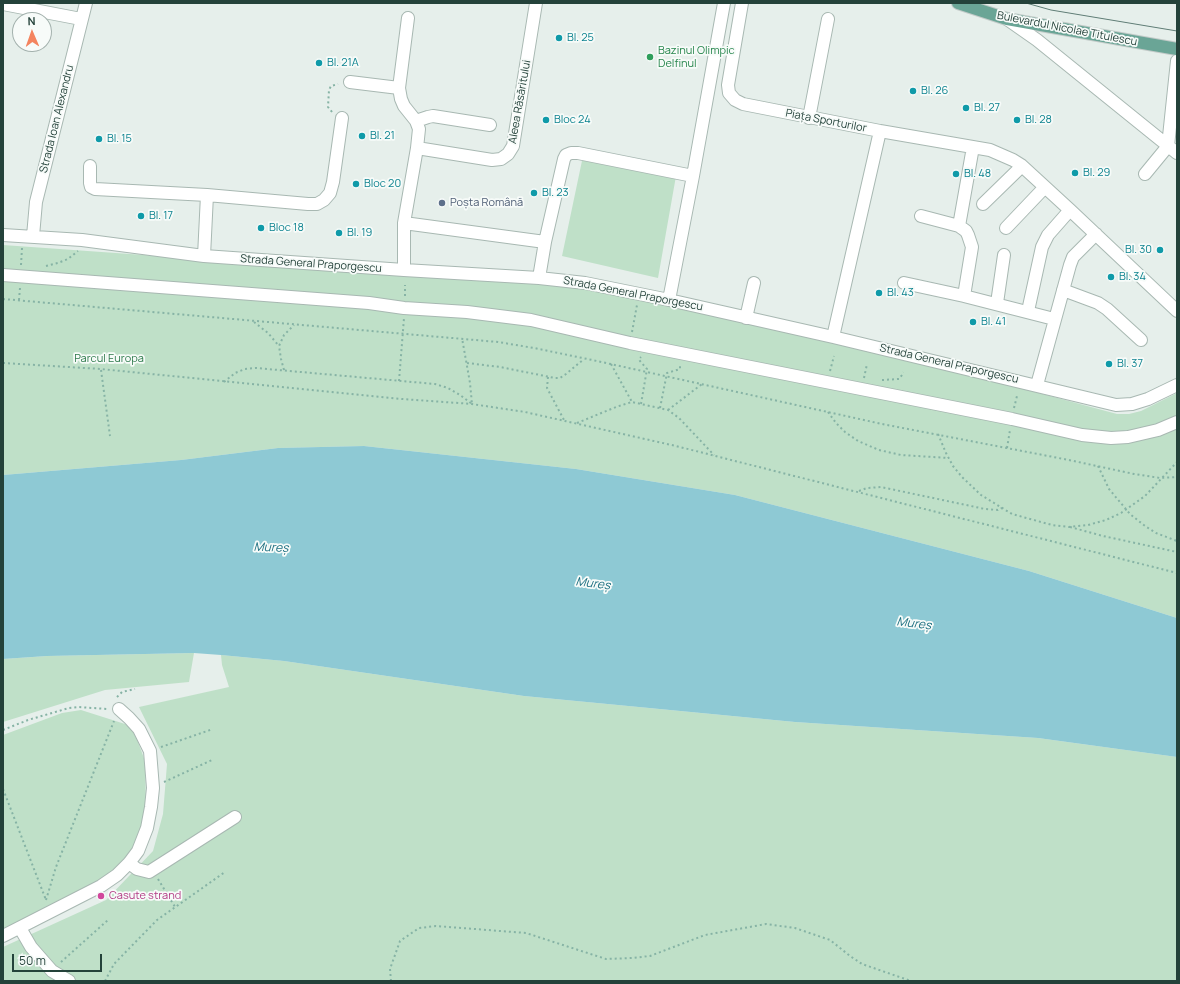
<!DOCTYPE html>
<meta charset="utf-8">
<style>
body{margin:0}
#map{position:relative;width:1180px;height:984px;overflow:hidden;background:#e6efeb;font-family:Manrope,sans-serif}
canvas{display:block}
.frame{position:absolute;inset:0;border:4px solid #24423a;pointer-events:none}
.north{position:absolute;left:12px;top:12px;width:40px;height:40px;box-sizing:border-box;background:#f7fbf9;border:1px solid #a3b1ad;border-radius:50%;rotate:358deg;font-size:11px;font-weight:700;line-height:16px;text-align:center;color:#24423a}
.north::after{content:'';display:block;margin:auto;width:14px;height:18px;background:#f4845f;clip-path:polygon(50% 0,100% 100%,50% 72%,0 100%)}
.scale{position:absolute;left:12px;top:954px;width:90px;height:18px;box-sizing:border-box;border:2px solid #24423a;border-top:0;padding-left:5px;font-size:12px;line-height:14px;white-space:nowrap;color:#24423a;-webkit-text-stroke:3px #f7fbf9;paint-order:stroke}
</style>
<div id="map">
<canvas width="1180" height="984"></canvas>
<div class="frame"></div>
<div class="north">N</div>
<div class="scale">50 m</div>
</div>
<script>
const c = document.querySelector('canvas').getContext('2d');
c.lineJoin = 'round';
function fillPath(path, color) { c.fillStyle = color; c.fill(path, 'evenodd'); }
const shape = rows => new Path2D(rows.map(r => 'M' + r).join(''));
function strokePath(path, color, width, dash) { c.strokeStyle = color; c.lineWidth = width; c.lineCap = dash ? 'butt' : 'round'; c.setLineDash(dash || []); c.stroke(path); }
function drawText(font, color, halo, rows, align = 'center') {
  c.font = font + ' Manrope,sans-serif'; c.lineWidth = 3.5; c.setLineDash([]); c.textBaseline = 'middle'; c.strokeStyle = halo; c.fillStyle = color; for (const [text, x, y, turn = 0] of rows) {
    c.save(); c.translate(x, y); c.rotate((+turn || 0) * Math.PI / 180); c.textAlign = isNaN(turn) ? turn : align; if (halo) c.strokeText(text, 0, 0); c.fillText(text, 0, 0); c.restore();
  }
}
fillPath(shape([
 [583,156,676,176,658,278,562,256],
 [3,245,553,284,595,289,961,372,1117,414,1129,414,1141,411,1177,393,1177,618,1029,571,735,495,576,469,364,446,278,448,181,460,3,475],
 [194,653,189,682,105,690,3,722,3,659,47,656],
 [221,655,284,661,524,696,795,722,1038,738,1177,757,1177,981,3,981,3,947,106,900,153,851,163,814,167,764,139,707,229,687,222,665],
 [81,710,125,724,134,731,145,761,146,809,139,840,127,859,112,872,92,884,3,929,3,735,62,713]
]), '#bfe0c8');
fillPath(shape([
 [364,446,576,469,735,495,1029,571,1177,618,1177,757,1038,738,795,722,524,696,284,661,221,655,194,653,47,656,3,659,3,475,181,460,278,448]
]), '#8ec9d4');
const minor = shape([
 [742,3,728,85,729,93,735,100,743,104,880,131,833,337],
 [3,4,81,19],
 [1007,19,1037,40,1177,153],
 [350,82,399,88,401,99,404,106,416,121,419,129,417,148],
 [399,88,408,18],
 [809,118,828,19],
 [416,121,428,117,433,116,490,125],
 [880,131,990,150,1013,160,1021,165,1070,210,1177,311],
 [90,166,90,183,91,187,95,189,207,195,308,204,317,204,324,200,330,193,333,182,342,118],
 [1145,174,1168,146,1177,61],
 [983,204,1022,166],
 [921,216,959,226,966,231,968,235,972,247,964,296,1054,319],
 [404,223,545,242,539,278],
 [959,226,973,147],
 [1006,228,1045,187],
 [3,235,82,240,204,256,404,270,539,278,585,283,669,300,833,337,1116,405,1132,404,1148,399,1177,385],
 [33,236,36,202,86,3],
 [545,242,564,159,566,155,571,153,578,153,693,176],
 [204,256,207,195],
 [404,270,404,223,417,148,492,160,501,159,508,154,513,146,536,3],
 [3,275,369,303,404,308,467,312,531,320,630,343,1012,419,1082,435,1111,438,1128,437,1158,430,1177,422],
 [904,283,964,296],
 [1063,290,1098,303,1107,309,1141,340],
 [669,300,693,176,724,3],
 [997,303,1004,255],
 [1028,311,1042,247,1048,235,1070,210],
 [746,318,754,283],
 [1037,385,1070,265,1073,257,1096,234],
 [129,863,137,869,149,872,235,817],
 [20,928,31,947,52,971,69,981],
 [3,936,101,886,117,875,129,863,138,851,147,828,151,807,153,788,150,751,139,729,129,718,119,709]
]);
const major = shape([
 [958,3,1007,19,1177,49]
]);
strokePath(minor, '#a8b8b2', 14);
strokePath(major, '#c2cac8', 14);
strokePath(shape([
 [332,112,328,107,329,90,331,86,338,84],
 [21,265,22,248],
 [46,266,58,263,68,259,78,251],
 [405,296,405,285],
 [3,299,498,342,534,348,597,361,882,424,1069,460,1134,474,1160,478,1177,477],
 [19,300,20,288],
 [254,322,268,333,279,346],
 [632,332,637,305],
 [3,363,101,369,402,399,472,404,525,412,676,446,1177,573],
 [467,363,500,367,555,378,560,378,566,374,584,359],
 [611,364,632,402],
 [101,370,110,436],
 [284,370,281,359,279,346,284,335,294,325],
 [830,371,834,356],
 [548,377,547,388,564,420],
 [864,378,867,364],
 [882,380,899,379,902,375,903,372],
 [399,381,404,318],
 [224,382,235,373,245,369,256,368,435,384,448,388,460,395,472,404,470,383,462,338],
 [641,404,647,369,640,361,639,359,641,357],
 [660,408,667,373,680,369,680,366],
 [1014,408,1017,396],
 [668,410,702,384],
 [828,412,836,423,845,432,858,441,879,450,901,455,949,458],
 [577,423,616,407,632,402,668,410,679,418,714,455],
 [938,434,946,453,953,466,962,477,981,495,1012,514,1052,525,1069,527,1088,525,1106,520,1121,513,1145,496,1177,462],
 [1007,448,1010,430],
 [1098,466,1109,489,1130,514,1145,526,1156,533,1177,541],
 [859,491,867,488,881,487,985,509,998,510,1002,508],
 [1070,527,1103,536,1177,552],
 [117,697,122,692,135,689],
 [3,730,28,720,69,708,78,707,108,709],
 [161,747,213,729],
 [164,782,212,760],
 [3,789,46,900],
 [158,879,175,907],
 [46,900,56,867,114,721],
 [61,962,108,920],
 [105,981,114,964,157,920,225,872],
 [391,981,390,969,400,941,419,928,436,926,526,933,606,959,632,958,650,956,705,935,766,924,795,928,830,940,850,956,862,964,911,981]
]), '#86b3a5', 2, [2, 3]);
strokePath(minor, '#fff', 12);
strokePath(major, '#6aa596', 12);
strokePath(shape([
 [1026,3,1051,10,1177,31]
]), '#5f7d75', 1);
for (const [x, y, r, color] of [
 [559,38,4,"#0f9aa8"],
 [650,57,4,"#2e9e5b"],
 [319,63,4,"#0f9aa8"],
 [913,91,4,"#0f9aa8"],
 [966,108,4,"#0f9aa8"],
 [546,120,4,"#0f9aa8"],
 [1017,120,4,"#0f9aa8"],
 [362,136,4,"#0f9aa8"],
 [99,139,4,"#0f9aa8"],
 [1075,173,4,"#0f9aa8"],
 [956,174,4,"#0f9aa8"],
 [356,184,4,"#0f9aa8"],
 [534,193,4,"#0f9aa8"],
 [442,203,4,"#5c6f8a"],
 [141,216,4,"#0f9aa8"],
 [261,228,4,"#0f9aa8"],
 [339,233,4,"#0f9aa8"],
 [1160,250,4,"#0f9aa8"],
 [1111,277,4,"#0f9aa8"],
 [879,293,4,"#0f9aa8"],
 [973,322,4,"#0f9aa8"],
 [1109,364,4,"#0f9aa8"],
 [101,896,4,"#d1479c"]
]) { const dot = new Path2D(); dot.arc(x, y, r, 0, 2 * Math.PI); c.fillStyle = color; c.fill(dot); strokePath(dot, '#f7fbf9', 1.5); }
drawText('11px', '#24423a', '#f7fbf9', [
 ["Bulevardul Nicolae Titulescu",1067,29,11],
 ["Aleea Răsăritului",520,102,-80],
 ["Strada Ioan Alexandru",57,119,-76],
 ["Piața Sporturilor",826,121,11],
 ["Strada General Praporgescu",311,264,4],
 ["Strada General Praporgescu",633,294,11],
 ["Strada General Praporgescu",949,364,13]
]);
drawText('11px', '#0d838f', '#f7fbf9', [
 ["Bl. 25",567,38],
 ["Bl. 21A",327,63],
 ["Bl. 26",921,91],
 ["Bl. 27",974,108],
 ["Bloc 24",554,120],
 ["Bl. 28",1025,120],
 ["Bl. 21",370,136],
 ["Bl. 15",107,139],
 ["Bl. 29",1083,173],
 ["Bl. 48",964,174],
 ["Bloc 20",364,184],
 ["Bl. 23",542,193],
 ["Bl. 17",149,216],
 ["Bloc 18",269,228],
 ["Bl. 19",347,233],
 ["Bl. 30",1152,250,"right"],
 ["Bl. 34",1119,277],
 ["Bl. 43",887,293],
 ["Bl. 41",981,322],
 ["Bl. 37",1117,364]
], 'left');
drawText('11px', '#27864d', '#f7fbf9', [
 ["Bazinul Olimpic",658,51],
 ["Delfinul",658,64]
], 'left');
drawText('11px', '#4e5e75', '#f7fbf9', [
 ["Poșta Română",450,203]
], 'left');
drawText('11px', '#2d7a4b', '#f7fbf9', [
 ["Parcul Europa",109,359]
]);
drawText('11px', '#b23c85', '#f7fbf9', [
 ["Casute strand",109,896]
], 'left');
drawText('italic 12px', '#1c6f80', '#f7fbf9', [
 ["Mureș",271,548,2],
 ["Mureș",593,584,7],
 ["Mureș",914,624,7]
]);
</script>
